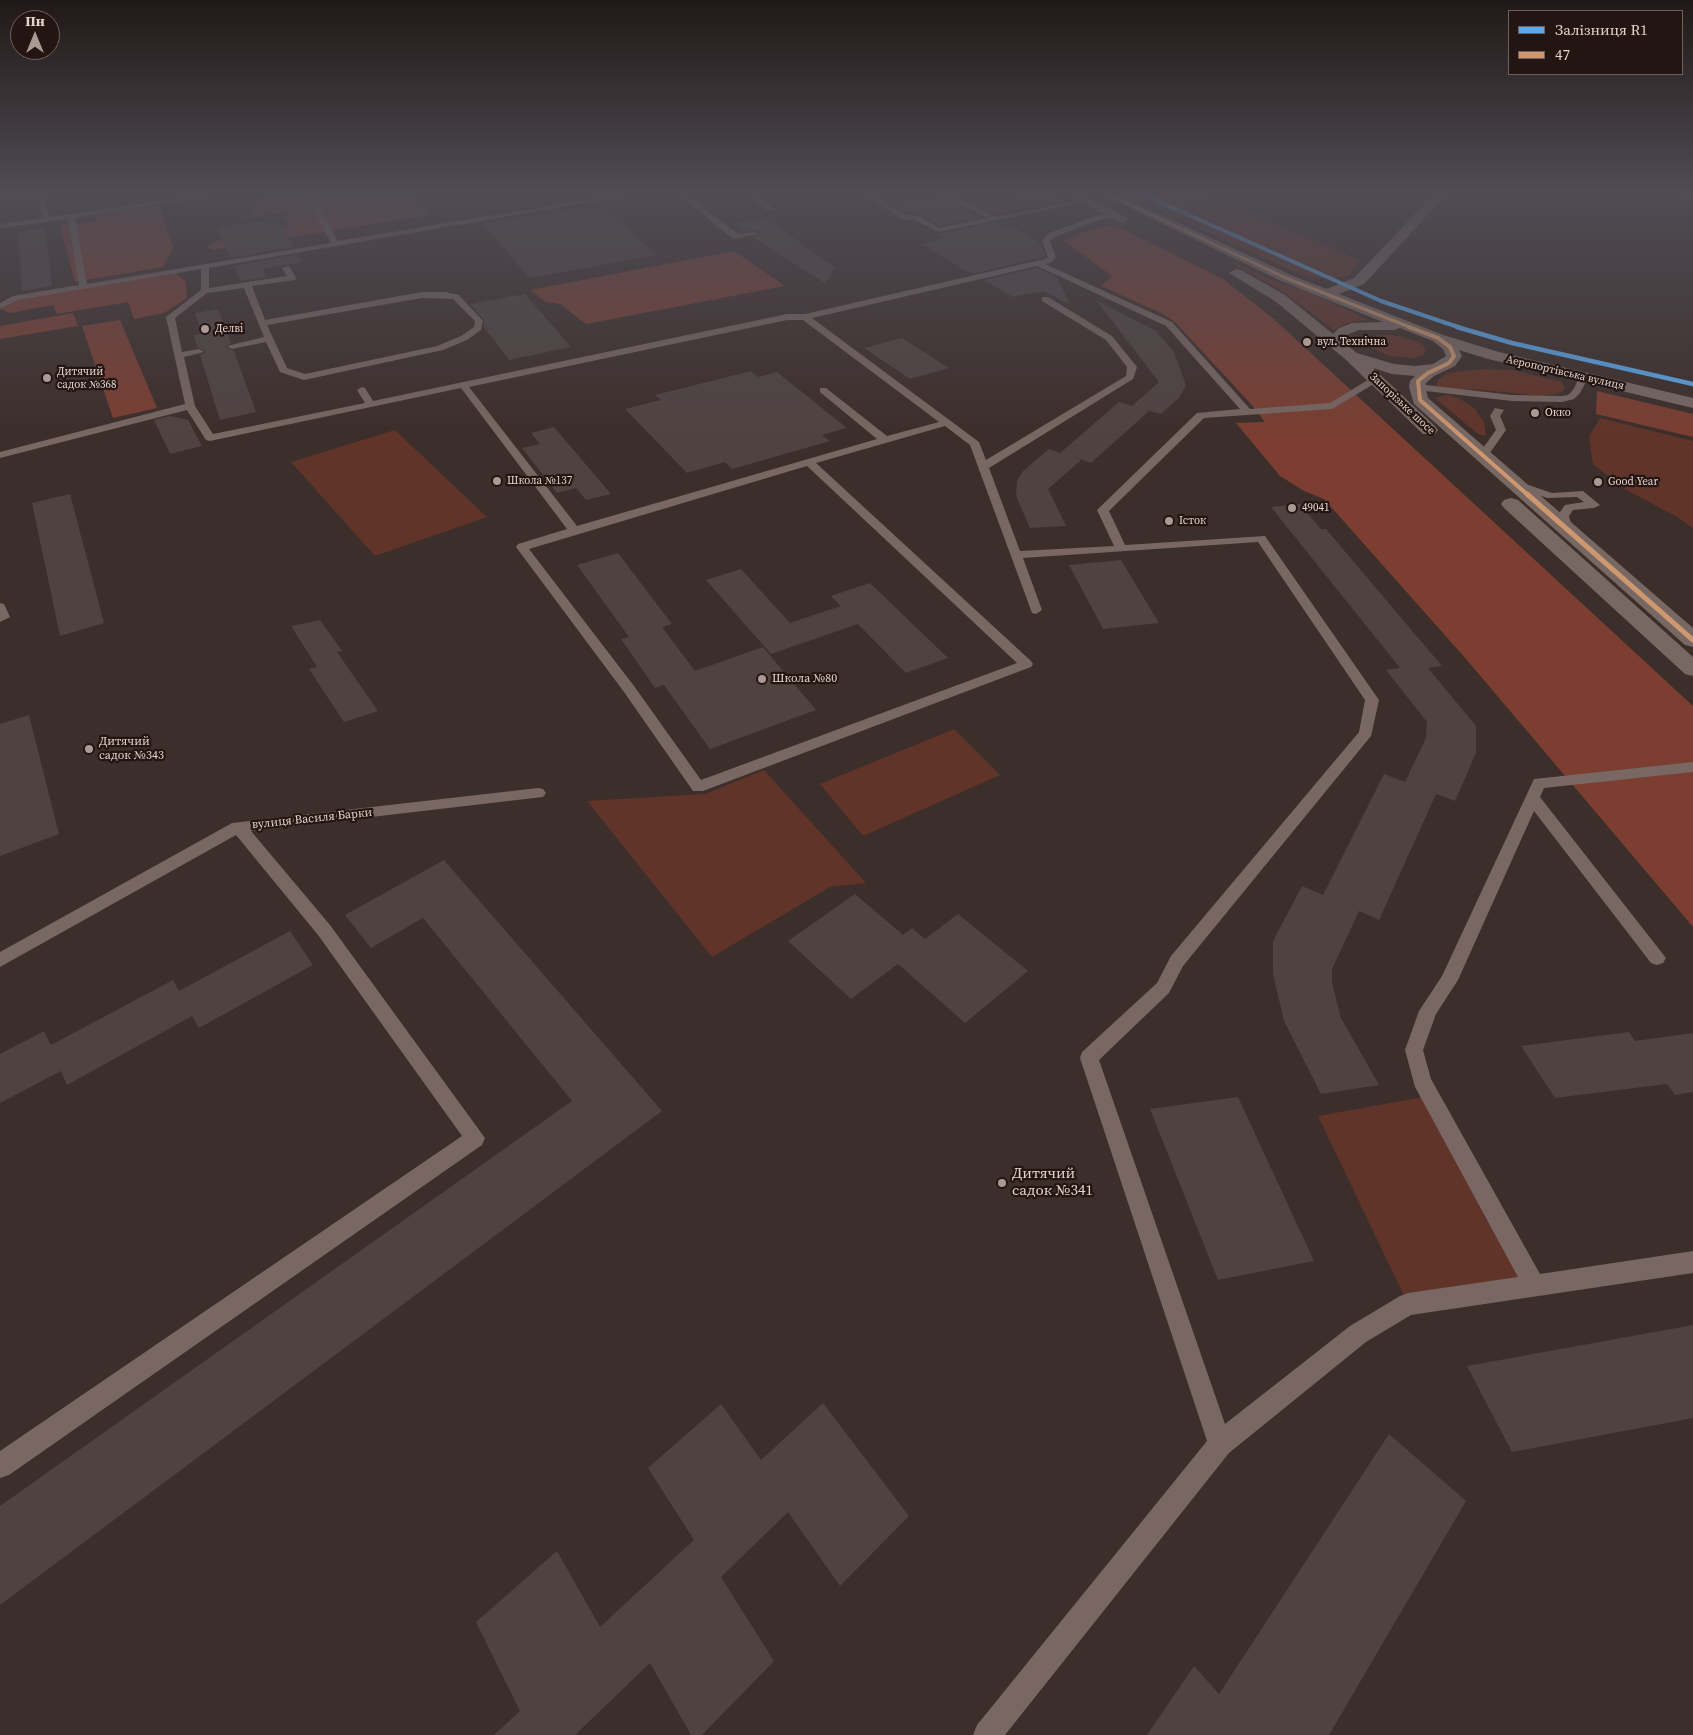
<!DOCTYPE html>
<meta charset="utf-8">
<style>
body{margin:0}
#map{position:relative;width:1693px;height:1735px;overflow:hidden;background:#3c2e2a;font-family:"Source Serif 4",serif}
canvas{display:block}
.legend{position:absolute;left:1508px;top:10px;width:175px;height:65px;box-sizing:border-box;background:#221512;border:1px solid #70615d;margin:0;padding:6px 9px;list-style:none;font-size:15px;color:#e6d3ce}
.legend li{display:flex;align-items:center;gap:10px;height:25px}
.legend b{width:25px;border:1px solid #70615d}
.north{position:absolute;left:10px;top:10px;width:50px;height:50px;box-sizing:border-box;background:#221512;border:1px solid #70615d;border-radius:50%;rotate:0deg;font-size:14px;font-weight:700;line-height:20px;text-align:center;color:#e6d3ce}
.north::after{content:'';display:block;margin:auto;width:18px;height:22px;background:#aa9995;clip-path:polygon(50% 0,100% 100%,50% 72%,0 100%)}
</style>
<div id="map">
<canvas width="1693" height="1735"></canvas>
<ul class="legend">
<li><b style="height:6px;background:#5aa8eb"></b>Залізниця R1</li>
<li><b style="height:6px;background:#cd976f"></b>47</li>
</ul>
<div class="north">Пн</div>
</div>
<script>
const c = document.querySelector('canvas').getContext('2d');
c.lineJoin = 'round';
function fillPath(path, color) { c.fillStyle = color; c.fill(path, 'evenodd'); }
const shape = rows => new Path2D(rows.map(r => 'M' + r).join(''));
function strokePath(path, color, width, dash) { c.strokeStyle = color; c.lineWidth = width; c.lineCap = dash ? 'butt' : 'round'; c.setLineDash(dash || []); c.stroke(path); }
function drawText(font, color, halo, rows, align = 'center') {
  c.font = font + ' "Source Serif 4",serif'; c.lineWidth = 4.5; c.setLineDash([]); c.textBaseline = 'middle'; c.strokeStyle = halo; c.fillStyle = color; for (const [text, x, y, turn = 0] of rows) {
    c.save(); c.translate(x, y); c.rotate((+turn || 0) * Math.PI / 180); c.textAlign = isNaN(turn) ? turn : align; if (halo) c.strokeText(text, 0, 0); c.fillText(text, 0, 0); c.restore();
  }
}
fillPath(shape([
 [1011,194,1047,194,1063,202,999,214,986,213,971,205,973,203,988,201,1013,211,1035,206],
 [1123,194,1204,194,1360,260,1348,276,1325,279,1310,277,1297,273],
 [1234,262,1274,281,1309,292,1369,320,1347,323,1334,330,1282,291,1232,263],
 [1380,335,1392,335,1416,341,1424,346,1426,351,1423,355,1414,358,1389,356,1370,347,1368,342,1371,338],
 [1480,369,1512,370,1562,382,1565,389,1558,394,1539,396,1484,390,1435,388,1439,379,1448,373],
 [1448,395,1460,399,1474,408,1484,422,1486,436,1478,434,1435,398],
 [1600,418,1693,441,1693,528,1677,517,1623,488,1593,464,1589,437],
 [395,430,487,517,375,556,291,462],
 [954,729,1000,775,863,836,820,784],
 [764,770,866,883,830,887,712,957,587,801,705,794],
 [1429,1096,1535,1287,1408,1304,1318,1116]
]), '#603429');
fillPath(shape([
 [283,194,412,194,430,215,212,250,208,246,220,240,291,226,283,213,243,218,257,205,254,199],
 [160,206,173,248,163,267,75,282,60,226,94,222,98,214],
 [1113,224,1223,279,1275,320,1693,706,1693,927,1466,659,1324,499,1304,491,1280,476,1236,423,1265,422,1250,403,1175,322,1161,313,1101,286,1112,276,1063,240,1093,229],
 [734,251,785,286,586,324,560,304,546,302,530,290],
 [176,273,186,282,187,298,164,313,134,319,128,302,57,314,53,305,10,313,1,309,20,299],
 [73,313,78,326,0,339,0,326],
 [120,320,157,408,113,418,82,326],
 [1597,391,1693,414,1693,437,1596,414]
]), '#7b3e31');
fillPath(shape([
 [938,195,938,196,981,217,939,226,921,214,908,213,891,204],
 [602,207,657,255,529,278,483,223],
 [766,218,835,268,825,283,752,237,759,236,760,232,755,230,742,232,731,224],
 [264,221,265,224,277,222,294,247,231,258,217,228],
 [995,222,1004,227,1010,225,1038,241,1046,256,972,274,921,244,947,238,939,234],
 [45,228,52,286,22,291,18,232],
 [298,254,303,262,263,269,267,277,241,281,234,266],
 [1037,268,1057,277,1070,305,1044,291,1013,297,984,280],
 [525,294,571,347,509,360,484,327,484,320,470,304],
 [1096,300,1156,331,1174,352,1186,385,1179,398,1161,414,1132,406,1159,382],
 [218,309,231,343,225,346,234,351,256,412,220,420,200,355,206,352,197,347,194,335,202,334,195,313],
 [902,338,949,368,910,379,864,348],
 [751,371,758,377,777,372,847,428,822,435,830,441,732,469,725,462,687,473,625,409,661,400,655,395],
 [1119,402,1149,411,1091,463,1071,456,1081,460,1048,489,1066,526,1030,528,1016,496,1017,481,1022,472,1049,449,1060,453],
 [170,416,188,420,202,446,170,454,154,420],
 [554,427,611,494,586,500,576,488,557,493,522,448,540,444,531,433],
 [70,494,104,623,60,636,32,503],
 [1300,504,1321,529,1326,529,1442,666,1428,668,1476,726,1476,753,1455,801,1436,794,1379,920,1359,911,1332,969,1332,983,1341,1018,1379,1085,1321,1094,1284,1021,1273,974,1273,941,1302,886,1323,895,1384,774,1405,782,1426,738,1427,722,1386,670,1400,668,1271,507],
 [618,553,672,624,662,627,695,671,763,647,816,710,710,749,664,685,655,688,621,639,629,637,577,565],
 [1121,560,1159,623,1103,629,1069,565],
 [741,569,790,623,841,606,831,596,870,583,948,658,906,673,858,624,771,654,706,580],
 [320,620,342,651,337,652,378,711,344,722,309,669,317,667,291,626],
 [29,715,59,834,0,856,0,724],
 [444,860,662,1111,0,1605,0,1506,572,1101,423,918,371,948,345,915],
 [855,894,903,935,912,928,925,939,958,914,1028,971,965,1023,898,964,851,999,788,941],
 [290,931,313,965,199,1028,192,1016,67,1085,61,1071,0,1103,0,1054,44,1031,51,1045,173,980,179,991],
 [1629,1032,1635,1041,1693,1033,1693,1092,1675,1095,1667,1084,1555,1098,1521,1046],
 [1238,1097,1314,1261,1218,1280,1150,1109],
 [1693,1325,1693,1418,1512,1452,1467,1366],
 [823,1403,909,1516,840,1586,788,1512,721,1577,774,1661,702,1735,691,1735,650,1663,575,1735,494,1735,520,1711,476,1622,557,1551,600,1627,694,1540,648,1468,721,1404,761,1460],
 [1389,1434,1466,1501,1329,1735,1147,1735,1194,1666,1219,1694]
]), '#4f4340');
fillPath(shape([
 [13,194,44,196,49,217,205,194,224,194,75,218,87,284,331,243,305,196,307,194,324,194,313,197,338,241,620,194,637,194,209,268,209,288,287,276,282,268,289,266,296,278,295,280,252,286,265,320,422,292,445,292,459,295,483,321,481,330,467,340,443,350,304,380,280,372,266,342,232,349,227,346,264,337,244,288,207,293,175,318,182,352,199,349,204,352,184,357,195,406,213,434,365,403,357,390,362,387,365,388,373,401,787,314,805,314,1045,259,1048,257,1042,241,1049,233,1096,216,1116,213,1119,213,1119,217,1100,220,1055,237,1050,241,1056,257,1051,263,1045,264,1172,322,1250,409,1330,403,1371,378,1377,378,1377,382,1332,409,1204,418,1109,511,1125,545,1265,536,1379,700,1371,736,1183,966,1169,993,1099,1060,1225,1424,1350,1326,1400,1296,1408,1293,1518,1277,1415,1087,1405,1050,1419,1011,1442,976,1534,779,1693,762,1693,772,1544,788,1540,797,1666,958,1663,963,1657,965,1651,963,1534,811,1458,980,1436,1014,1423,1050,1431,1079,1540,1274,1693,1251,1693,1273,1411,1315,1366,1342,1229,1453,1005,1735,973,1735,977,1725,1207,1441,1080,1058,1082,1052,1157,983,1171,956,1359,732,1365,700,1258,542,1023,558,1042,610,1036,614,1032,613,970,445,945,426,816,463,1031,661,1033,664,1031,667,703,791,693,791,624,692,516,547,518,544,567,529,461,388,210,441,206,440,187,410,0,458,0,452,185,404,166,317,201,290,201,269,18,300,0,309,0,303,13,296,79,285,68,219,0,228,0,224,42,218,39,199,24,197,0,200,0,196,13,194],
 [1037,266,1166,326,1240,409,1197,413,1099,508,1097,510,1114,546,1020,551,989,468,1133,379,1137,367,1112,336,1048,297,1042,297,1042,301,1106,340,1127,367,1126,376,986,460,979,442,812,318,1037,266],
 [422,298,453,299,475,321,474,327,461,336,437,346,305,374,287,368,267,325,422,298],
 [787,320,803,320,939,422,887,436,826,388,820,388,820,392,877,439,577,526,469,387,787,320],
 [807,466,1017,663,701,780,634,686,529,549,807,466],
 [678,194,686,194,738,234,755,232,759,234,733,239,678,194],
 [746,194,754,194,775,209,768,211,746,194],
 [861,194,870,194,907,215,920,216,939,228,987,218,939,194,948,194,995,217,1086,199,1090,201,938,232,915,220,902,219,861,194],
 [1583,375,1588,378,1580,393,1574,399,1562,402,1512,401,1417,390,1412,387,1417,384,1512,395,1562,396,1568,395,1573,390,1580,376,1583,375],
 [1495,408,1504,410,1500,416,1506,430,1487,457,1479,457,1478,455,1496,430,1490,416,1495,408],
 [1517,481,1552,493,1583,491,1600,505,1594,508,1573,510,1569,516,1572,528,1566,531,1562,530,1557,516,1565,505,1584,502,1577,497,1547,498,1513,486,1513,482,1517,481],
 [0,603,4,604,10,617,0,622,0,603],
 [538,788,543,789,546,793,543,797,251,831,330,925,485,1138,482,1145,9,1475,0,1478,0,1451,462,1136,318,935,236,835,0,967,0,952,232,823,538,788]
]), '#786762');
fillPath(shape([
 [1434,194,1447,194,1364,284,1331,297,1321,297,1319,294,1321,291,1354,278,1434,194],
 [1678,194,1693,194,1693,200,1680,197,1678,194]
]), '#786762');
fillPath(shape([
 [1067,194,1083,194,1129,219,1123,223,1119,222,1067,194],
 [1101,194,1117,194,1291,275,1443,335,1499,352,1693,398,1693,408,1488,359,1459,350,1462,356,1455,366,1434,376,1426,383,1425,387,1428,398,1693,628,1693,647,1685,645,1414,404,1409,387,1410,381,1415,376,1392,374,1373,368,1435,426,1438,430,1435,434,1423,434,1345,359,1275,301,1229,273,1236,269,1241,270,1285,295,1333,334,1339,328,1352,323,1383,322,1281,281,1101,194],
 [1400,328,1433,341,1443,349,1446,356,1433,364,1415,366,1394,364,1357,353,1347,345,1346,338,1349,334,1359,330,1394,330,1400,328],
 [1511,498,1518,500,1693,657,1693,676,1685,674,1504,508,1501,504,1504,500,1511,498]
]), '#786863');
strokePath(shape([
 [1107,194,1286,278,1412,328]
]), '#cd976f', 3);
strokePath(shape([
 [1409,327,1438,338,1450,347,1454,356,1449,363,1428,373,1418,381,1420,400,1529,496]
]), '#cd976f', 4);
strokePath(shape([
 [1527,494,1693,640]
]), '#cd976f', 5);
strokePath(shape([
 [1142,194,1381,301,1461,328]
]), '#5aa8eb', 4);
strokePath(shape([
 [1457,327,1512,343,1693,384]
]), '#5aa8eb', 4.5);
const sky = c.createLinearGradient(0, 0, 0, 437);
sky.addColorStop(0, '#211917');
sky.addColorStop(0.44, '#504c55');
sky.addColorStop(1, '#504c5500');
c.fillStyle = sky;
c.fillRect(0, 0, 1693, 437);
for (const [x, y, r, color] of [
 [205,329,5,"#aa9995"],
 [1307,342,5,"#aa9995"],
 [47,378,5,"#aa9995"],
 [1535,413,5,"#aa9995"],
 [497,481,5,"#aa9995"],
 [1598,482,5,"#aa9995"],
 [1292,508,5,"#aa9995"],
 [1169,521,5,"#aa9995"],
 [762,679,5,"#aa9995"],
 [89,749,5,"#aa9995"],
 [1002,1183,5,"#aa9995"]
]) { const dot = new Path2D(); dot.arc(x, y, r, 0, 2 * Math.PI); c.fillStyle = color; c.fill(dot); strokePath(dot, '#221512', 2); }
drawText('11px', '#e6d3ce', '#221512', [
 ["Делві",215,329],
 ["вул. Технічна",1317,342],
 ["Дитячий",57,372],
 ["садок №368",57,385],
 ["Окко",1545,413],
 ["Школа №137",507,481],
 ["Good Year",1608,482],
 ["49041",1302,508],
 ["Істок",1179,521]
], 'left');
drawText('11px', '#e6d3ce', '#221512', [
 ["Аеропортівська вулиця",1565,373,13],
 ["Запорізьке шосе",1402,404,43]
]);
drawText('12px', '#e6d3ce', '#221512', [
 ["Школа №80",772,679],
 ["Дитячий",99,742],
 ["садок №343",99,756]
], 'left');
drawText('12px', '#e6d3ce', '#221512', [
 ["вулиця Василя Барки",312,819,-6]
]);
drawText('15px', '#e6d3ce', '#221512', [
 ["Дитячий",1012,1174],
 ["садок №341",1012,1191]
], 'left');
</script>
